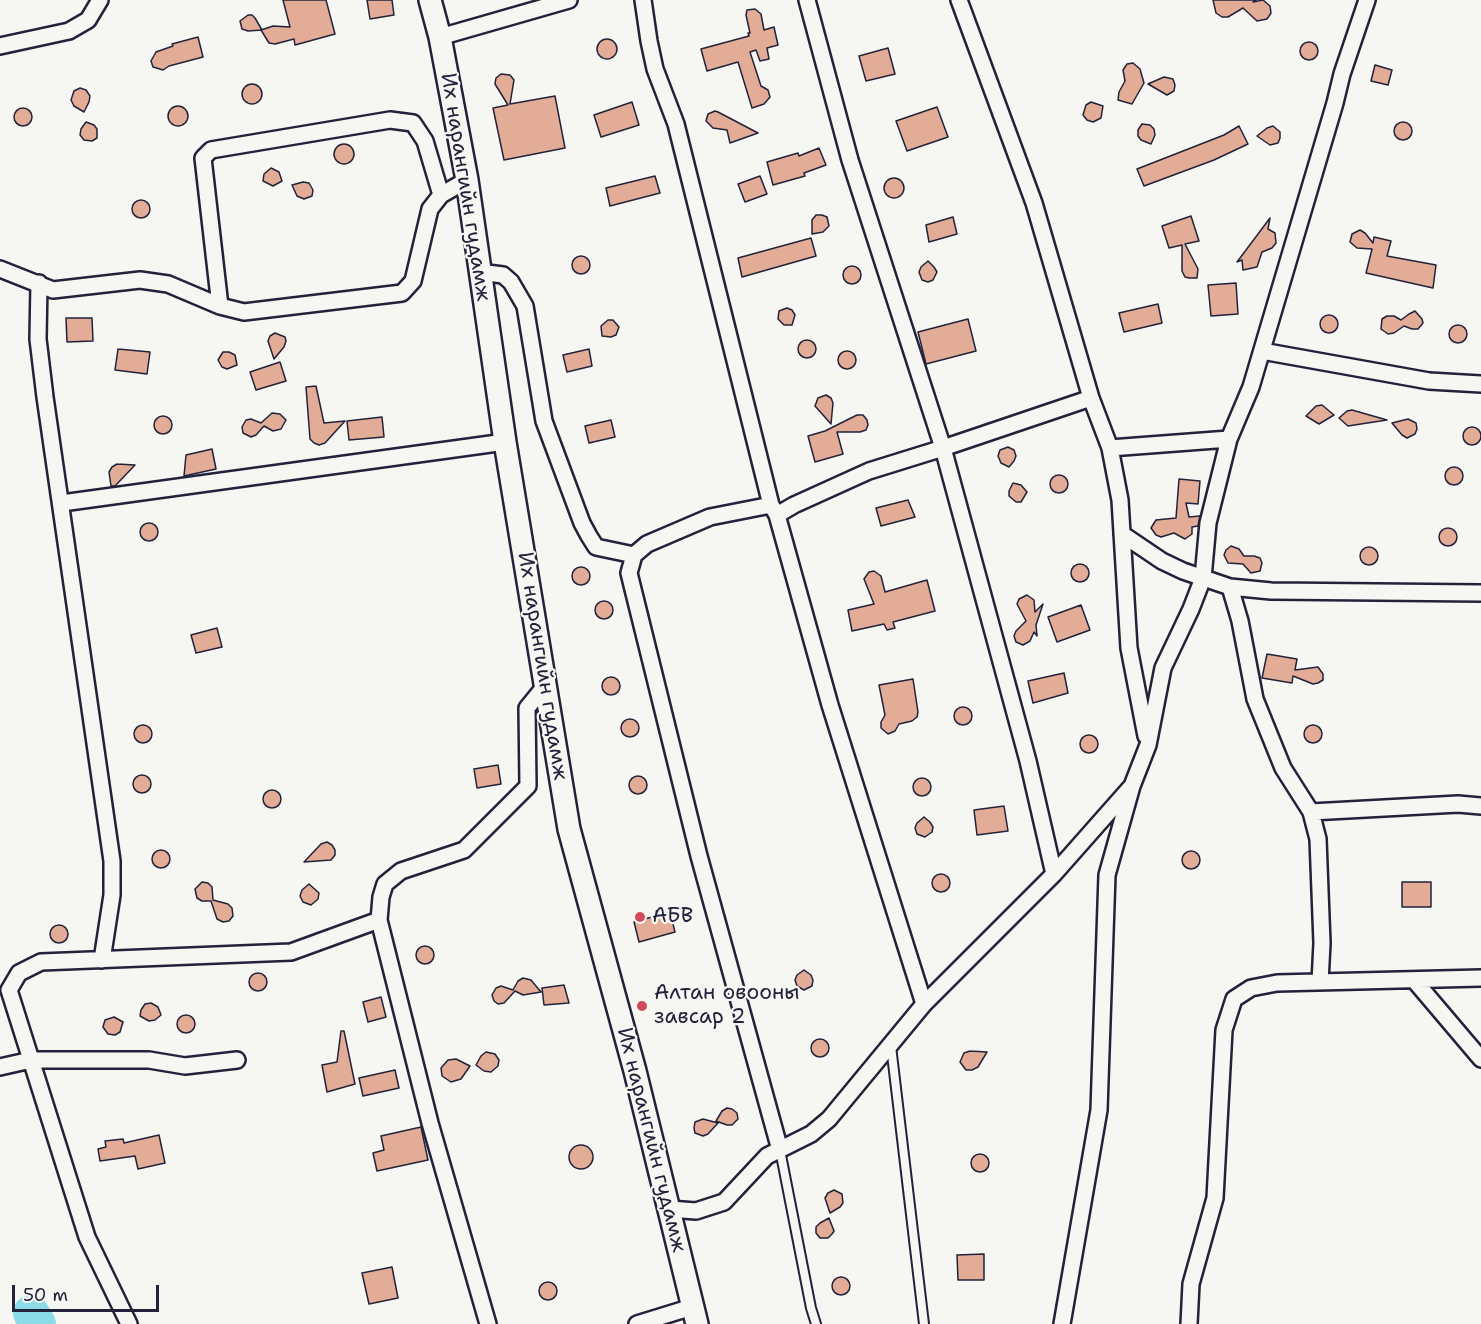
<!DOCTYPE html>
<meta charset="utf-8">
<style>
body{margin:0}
#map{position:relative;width:1481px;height:1324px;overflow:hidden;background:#f6f6f2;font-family:"Shantell Sans",sans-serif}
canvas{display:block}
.scale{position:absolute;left:12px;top:1285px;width:147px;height:27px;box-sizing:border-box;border:3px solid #22223b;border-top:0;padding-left:8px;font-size:18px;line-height:21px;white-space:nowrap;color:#22223b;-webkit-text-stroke:4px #f6f6f2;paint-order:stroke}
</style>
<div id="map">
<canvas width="1481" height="1324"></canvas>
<div class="scale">50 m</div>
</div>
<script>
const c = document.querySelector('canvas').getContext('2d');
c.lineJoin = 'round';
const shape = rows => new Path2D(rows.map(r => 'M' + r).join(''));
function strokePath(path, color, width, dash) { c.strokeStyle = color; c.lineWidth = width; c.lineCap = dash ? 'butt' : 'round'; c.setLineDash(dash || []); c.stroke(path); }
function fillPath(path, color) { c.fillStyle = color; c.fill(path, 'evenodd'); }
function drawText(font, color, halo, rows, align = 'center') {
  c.font = font + ' "Shantell Sans",sans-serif'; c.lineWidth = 4.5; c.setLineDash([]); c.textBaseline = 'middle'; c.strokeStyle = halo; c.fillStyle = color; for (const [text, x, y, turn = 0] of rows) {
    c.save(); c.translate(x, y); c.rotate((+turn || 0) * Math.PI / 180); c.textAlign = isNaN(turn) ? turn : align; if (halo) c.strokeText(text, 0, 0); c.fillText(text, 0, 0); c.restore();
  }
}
strokePath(shape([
 [31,1313,38,1324]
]), '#8bdbe8', 36);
const building = shape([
 [283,0,326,0,335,34,295,45,294,39,275,44,269,43,261,30,273,26,290,27,283,0],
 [367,0,392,0,394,15,370,19,367,0],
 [1213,0,1256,0,1253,2,1263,0,1270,6,1271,13,1267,19,1257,21,1243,8,1228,17,1222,17,1216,13,1213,0],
 [755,9,761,14,764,30,774,27,778,45,767,48,769,59,760,61,756,50,750,52,761,86,768,90,770,97,764,104,752,108,738,62,707,71,701,49,749,36,748,33,750,33,746,15,747,10,755,9],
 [248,15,252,15,255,18,262,30,248,31,242,29,240,21,248,15],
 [198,37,203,57,169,66,163,70,153,67,151,61,156,52,173,46,172,44,198,37],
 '597 49a10 10 0 1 1 20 0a10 10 0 1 1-20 0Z',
 '1300 51a9 9 0 1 1 18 0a9 9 0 1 1-18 0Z',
 [888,48,895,74,866,81,859,56,888,48],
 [1133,63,1140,69,1144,83,1132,104,1118,100,1119,92,1125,81,1123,70,1127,64,1133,63],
 [1375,65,1392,70,1388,85,1371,81,1375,65],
 [501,74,510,75,514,80,510,104,555,96,565,148,504,160,493,108,508,105,495,84,496,78,501,74],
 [1164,77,1173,79,1175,85,1174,91,1167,95,1148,84,1164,77],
 '242 94a10 10 0 1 1 20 0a10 10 0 1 1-20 0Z',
 [80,88,86,90,90,96,89,102,84,112,74,106,71,100,74,91,80,88],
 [632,102,639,125,601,137,594,115,632,102],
 [1091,102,1103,106,1101,118,1093,122,1087,120,1083,115,1086,105,1091,102],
 '168 116a10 10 0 1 1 20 0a10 10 0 1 1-20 0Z',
 [937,107,948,137,907,151,896,121,937,107],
 '14 117a9 9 0 1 1 18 0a9 9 0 1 1-18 0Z',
 [715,111,718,112,758,133,730,143,727,130,713,128,706,121,708,114,715,111],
 '1394 131a9 9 0 1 1 18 0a9 9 0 1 1-18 0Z',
 [86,122,94,125,97,129,97,138,92,141,84,140,80,135,81,129,86,122],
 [1142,124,1150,125,1154,129,1155,135,1151,144,1141,140,1138,136,1138,130,1142,124],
 [1239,126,1248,144,1214,160,1144,186,1137,169,1224,135,1239,126],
 [1273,126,1280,132,1280,138,1278,143,1270,145,1257,136,1267,128,1273,126],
 '334 154a10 10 0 1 1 20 0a10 10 0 1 1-20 0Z',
 [819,148,826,165,804,173,805,176,773,185,767,162,798,153,799,156,819,148],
 [271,168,279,172,282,181,273,186,263,181,264,174,271,168],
 [655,176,660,193,610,206,606,188,655,176],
 [760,176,767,194,745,202,738,184,760,176],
 '884 188a10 10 0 1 1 20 0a10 10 0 1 1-20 0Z',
 [303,182,309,183,313,190,312,196,304,199,297,196,292,185,303,182],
 '132 209a9 9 0 1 1 18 0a9 9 0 1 1-18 0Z',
 [816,215,822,215,827,217,829,226,823,232,812,234,812,220,816,215],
 [1191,216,1199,241,1185,244,1198,269,1197,278,1189,278,1185,277,1182,271,1182,245,1169,248,1162,226,1191,216],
 [953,217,957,234,929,242,926,225,953,217],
 [1270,218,1268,229,1275,233,1276,243,1272,248,1262,252,1257,267,1243,270,1242,260,1237,262,1270,218],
 [1360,230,1365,233,1373,243,1374,237,1391,241,1387,256,1436,265,1433,288,1366,273,1372,249,1357,248,1350,242,1352,234,1360,230],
 [811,238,816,256,742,277,738,258,811,238],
 '572 265a9 9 0 1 1 18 0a9 9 0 1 1-18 0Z',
 [928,261,934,267,937,272,933,280,928,282,922,280,919,272,921,267,928,261],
 '843 275a9 9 0 1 1 18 0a9 9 0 1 1-18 0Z',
 [1236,283,1238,314,1211,316,1208,285,1236,283],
 [1158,304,1162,323,1124,332,1119,313,1158,304],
 [787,308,792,310,795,315,792,325,784,325,778,319,779,311,787,308],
 [1415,311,1422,319,1423,323,1418,329,1412,329,1404,326,1394,333,1388,334,1381,329,1382,319,1387,316,1394,316,1401,320,1409,314,1415,311],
 '1320 324a9 9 0 1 1 18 0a9 9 0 1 1-18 0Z',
 [66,318,92,318,93,341,67,342,66,318],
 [968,319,976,351,926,364,918,332,968,319],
 [608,320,613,320,619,327,616,335,611,337,602,336,601,326,608,320],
 '1449 334a9 9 0 1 1 18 0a9 9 0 1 1-18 0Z',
 [275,333,285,337,286,341,284,347,274,359,268,341,270,336,275,333],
 '798 349a9 9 0 1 1 18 0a9 9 0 1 1-18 0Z',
 [118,349,150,352,147,374,115,370,118,349],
 [589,349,592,366,567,372,563,355,589,349],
 '838 360a9 9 0 1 1 18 0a9 9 0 1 1-18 0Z',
 [223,352,229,352,235,355,237,365,227,369,222,367,218,360,223,352],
 [280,362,286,381,256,390,250,372,280,362],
 [316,386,324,423,345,421,325,443,319,445,314,443,310,439,306,387,316,386],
 [826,395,831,398,833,403,831,424,815,406,818,398,826,395],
 [1322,405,1334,415,1319,424,1306,416,1316,406,1322,405],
 [1352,410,1387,420,1348,426,1339,418,1347,411,1352,410],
 [272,413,280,414,286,420,281,429,273,431,264,426,256,435,251,437,243,433,242,427,246,420,251,419,261,423,272,413],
 [857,415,863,415,867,420,868,425,866,430,860,432,837,432,843,454,815,462,808,436,825,431,857,415],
 '154 425a9 9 0 1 1 18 0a9 9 0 1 1-18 0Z',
 [382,417,384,437,349,440,347,421,382,417],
 [1408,419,1416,423,1417,429,1415,434,1407,438,1402,435,1392,423,1408,419],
 [611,420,615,437,589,443,585,426,611,420],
 '1463 436a9 9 0 1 1 18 0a9 9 0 1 1-18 0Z',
 [1008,447,1014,450,1016,456,1014,461,1009,467,1001,463,998,456,1000,450,1008,447],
 [212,449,216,469,184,476,186,455,212,449],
 [117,464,135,465,115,486,111,486,109,472,112,467,117,464],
 '1445 476a9 9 0 1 1 18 0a9 9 0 1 1-18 0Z',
 '1050 484a9 9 0 1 1 18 0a9 9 0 1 1-18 0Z',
 [1179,479,1200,481,1198,504,1186,503,1189,517,1200,516,1198,526,1192,527,1192,534,1185,539,1174,533,1161,537,1156,535,1151,528,1156,520,1176,518,1179,479],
 [1013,483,1021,485,1027,492,1021,502,1016,502,1009,496,1009,491,1013,483],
 [908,500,915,517,881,526,876,508,908,500],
 '140 532a9 9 0 1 1 18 0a9 9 0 1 1-18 0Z',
 '1439 537a9 9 0 1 1 18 0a9 9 0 1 1-18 0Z',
 [1231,546,1239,549,1244,556,1254,556,1260,558,1262,563,1260,571,1251,573,1243,564,1228,563,1224,555,1226,550,1231,546],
 '1360 556a9 9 0 1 1 18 0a9 9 0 1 1-18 0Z',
 '1071 573a9 9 0 1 1 18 0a9 9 0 1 1-18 0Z',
 '572 576a9 9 0 1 1 18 0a9 9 0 1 1-18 0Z',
 [874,571,881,576,885,592,927,580,935,611,893,622,895,628,887,630,884,624,852,631,848,610,874,604,864,579,869,572,874,571],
 [1027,595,1034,600,1035,612,1043,604,1036,625,1037,636,1034,632,1030,641,1023,645,1016,642,1014,636,1016,631,1026,621,1017,604,1019,599,1027,595],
 '595 610a9 9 0 1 1 18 0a9 9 0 1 1-18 0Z',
 [1081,605,1090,630,1057,642,1048,617,1081,605],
 [217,628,222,647,196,653,191,635,217,628],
 [1267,654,1297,659,1295,670,1318,667,1323,674,1323,680,1318,683,1313,684,1293,676,1292,683,1262,678,1267,654],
 [1064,673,1068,693,1033,703,1028,681,1064,673],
 '602 686a9 9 0 1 1 18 0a9 9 0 1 1-18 0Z',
 [913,679,918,712,917,717,912,721,899,724,895,731,888,734,881,728,881,722,885,715,879,685,913,679],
 '954 716a9 9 0 1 1 18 0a9 9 0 1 1-18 0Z',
 '621 728a9 9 0 1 1 18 0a9 9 0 1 1-18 0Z',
 '134 734a9 9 0 1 1 18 0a9 9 0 1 1-18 0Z',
 '1304 734a9 9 0 1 1 18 0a9 9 0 1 1-18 0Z',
 '1080 744a9 9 0 1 1 18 0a9 9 0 1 1-18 0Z',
 [498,765,501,784,477,788,474,769,498,765],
 '133 784a9 9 0 1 1 18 0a9 9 0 1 1-18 0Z',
 '629 785a9 9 0 1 1 18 0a9 9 0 1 1-18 0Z',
 '913 787a9 9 0 1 1 18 0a9 9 0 1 1-18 0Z',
 '263 799a9 9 0 1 1 18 0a9 9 0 1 1-18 0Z',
 [1004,806,1008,831,977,835,974,810,1004,806],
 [924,817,930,822,933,827,932,832,925,837,917,834,915,828,917,823,924,817],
 [327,842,332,845,335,850,335,855,331,860,304,862,321,844,327,842],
 '152 859a9 9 0 1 1 18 0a9 9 0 1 1-18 0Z',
 '1182 860a9 9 0 1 1 18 0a9 9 0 1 1-18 0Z',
 '932 883a9 9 0 1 1 18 0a9 9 0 1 1-18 0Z',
 [202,882,208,883,212,887,213,900,228,904,232,908,233,916,229,921,223,922,217,919,211,901,202,901,197,898,195,889,202,882],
 [1402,882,1431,882,1431,907,1402,907,1402,882],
 [309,884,319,893,318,899,311,905,303,902,300,896,302,890,309,884],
 [670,912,675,932,639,942,634,922,670,912],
 '50 934a9 9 0 1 1 18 0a9 9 0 1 1-18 0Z',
 '416 955a9 9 0 1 1 18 0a9 9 0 1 1-18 0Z',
 [804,970,811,975,813,980,812,986,804,990,797,986,795,980,797,975,804,970],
 '249 982a9 9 0 1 1 18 0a9 9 0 1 1-18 0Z',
 [523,978,531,980,541,992,523,995,515,991,504,1003,498,1004,494,1001,492,995,496,988,501,986,513,990,518,981,523,978],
 [564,985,569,1003,544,1005,542,988,564,985],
 [381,997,386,1017,368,1022,363,1002,381,997],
 [151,1003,158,1007,161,1015,155,1020,149,1021,140,1016,141,1010,145,1004,151,1003],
 '177 1024a9 9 0 1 1 18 0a9 9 0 1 1-18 0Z',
 [114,1017,123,1022,120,1032,115,1035,108,1034,103,1027,105,1020,114,1017],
 [341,1031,344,1031,355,1084,327,1092,322,1065,337,1062,341,1031],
 '811 1048a9 9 0 1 1 18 0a9 9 0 1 1-18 0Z',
 [970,1051,987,1052,978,1067,972,1070,966,1070,960,1062,964,1053,970,1051],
 [486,1052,495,1054,499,1060,498,1066,491,1072,484,1071,476,1065,481,1056,486,1052],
 [456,1059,470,1066,461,1079,451,1082,442,1076,441,1068,448,1060,456,1059],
 [395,1070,399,1088,363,1096,359,1078,395,1070],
 [727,1108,732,1109,737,1113,738,1119,732,1125,727,1125,716,1121,722,1111,727,1108],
 [703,1119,718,1123,708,1134,703,1136,695,1133,694,1128,695,1122,703,1119],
 [421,1127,428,1160,377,1171,373,1153,384,1150,381,1136,421,1127],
 [159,1135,165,1163,138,1169,135,1156,100,1161,98,1149,106,1147,105,1141,123,1139,124,1143,159,1135],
 '569 1157a12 12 0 1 1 24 0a12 12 0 1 1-24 0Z',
 '971 1163a9 9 0 1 1 18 0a9 9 0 1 1-18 0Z',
 [834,1190,842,1194,843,1203,840,1207,830,1213,825,1198,828,1193,834,1190],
 [829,1218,834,1231,832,1234,828,1238,820,1238,816,1233,816,1227,820,1223,829,1218],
 [984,1254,984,1280,958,1280,957,1255,984,1254],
 [392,1267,398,1298,369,1304,362,1273,392,1267],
 '832 1286a9 9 0 1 1 18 0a9 9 0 1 1-18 0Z',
 '539 1291a9 9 0 1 1 18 0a9 9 0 1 1-18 0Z'
]);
fillPath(building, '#e2ac97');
strokePath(building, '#22223b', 1.5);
const service = shape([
 [891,1046,924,1324],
 [780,1150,811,1308,816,1324]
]);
const minor = shape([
 [643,0,649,41,655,69,676,124,771,505,777,515,794,505,869,471,943,448,1091,398],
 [807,0,850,160,943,448,1028,761,1054,874],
 [959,0,1034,203,1091,398,1110,448,1120,500,1129,648,1146,736],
 [440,37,569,0],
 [0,46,69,31,88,20,100,0],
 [0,269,53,290,140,280,168,284,220,306,244,312,402,293,413,281,430,209,441,195,467,180],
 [479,272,503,275,511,282,525,306,544,421,582,523,589,536,596,547,634,555],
 [39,283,38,339,45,397,112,861,112,895,102,960],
 [220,306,203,158,211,150,390,120,413,123,425,141,441,195],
 [1262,351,1429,381,1481,384],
 [1110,448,1229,439],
 [62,503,505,442],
 [771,505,710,517,647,544,634,555,629,573,699,856,780,1150],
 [777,515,830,705,924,1004],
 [1122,534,1162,561,1183,571,1230,587,1271,591,1481,593],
 [1230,587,1240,621,1255,699,1283,768,1311,812,1318,839,1322,943,1320,982],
 [1311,812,1458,804,1481,806],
 [1414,980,1481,1059],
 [0,1067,31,1060,149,1060,185,1066,237,1060],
 [669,1209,696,1211,724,1202,767,1156,811,1134,829,1119,924,1004,1054,874,1130,788],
 [129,1324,87,1237,9,990,19,973,41,962,291,952,379,920],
 [488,1324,430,1123,379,920,381,897,385,884,401,871,464,850,528,786,527,708,545,686],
 [637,1324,692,1307],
 [1062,1324,1099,1110,1107,875,1132,786,1148,745,1163,668,1191,609,1203,578,1208,523,1229,439,1251,387,1335,103,1342,74,1367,0],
 [1189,1324,1191,1284,1215,1198,1224,1030,1234,999,1251,988,1277,983,1481,978]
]);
const secondary = shape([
 [430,0,440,37,467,180,505,442,569,829,635,1071,697,1324]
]);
strokePath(service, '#22223b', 12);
strokePath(minor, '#22223b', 20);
strokePath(secondary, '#22223b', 26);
strokePath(service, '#f6f6f2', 8);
strokePath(minor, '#f6f6f2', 15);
strokePath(secondary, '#f6f6f2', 21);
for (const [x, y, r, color] of [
 [640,917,6,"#d1495b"],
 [642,1006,6,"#d1495b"]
]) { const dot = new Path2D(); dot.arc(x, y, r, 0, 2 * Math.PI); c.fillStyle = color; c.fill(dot); strokePath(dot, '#f6f6f2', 2); }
drawText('21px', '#22223b', '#f6f6f2', [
 ["Их нарангийн гудамж",465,187,81],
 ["Их нарангийн гудамж",542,666,81],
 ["Их нарангийн гудамж",651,1140,76]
]);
drawText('21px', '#22223b', '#f6f6f2', [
 ["АБВ",652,917],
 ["Алтан овооны",654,994],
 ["завсар 2",654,1018]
], 'left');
</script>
